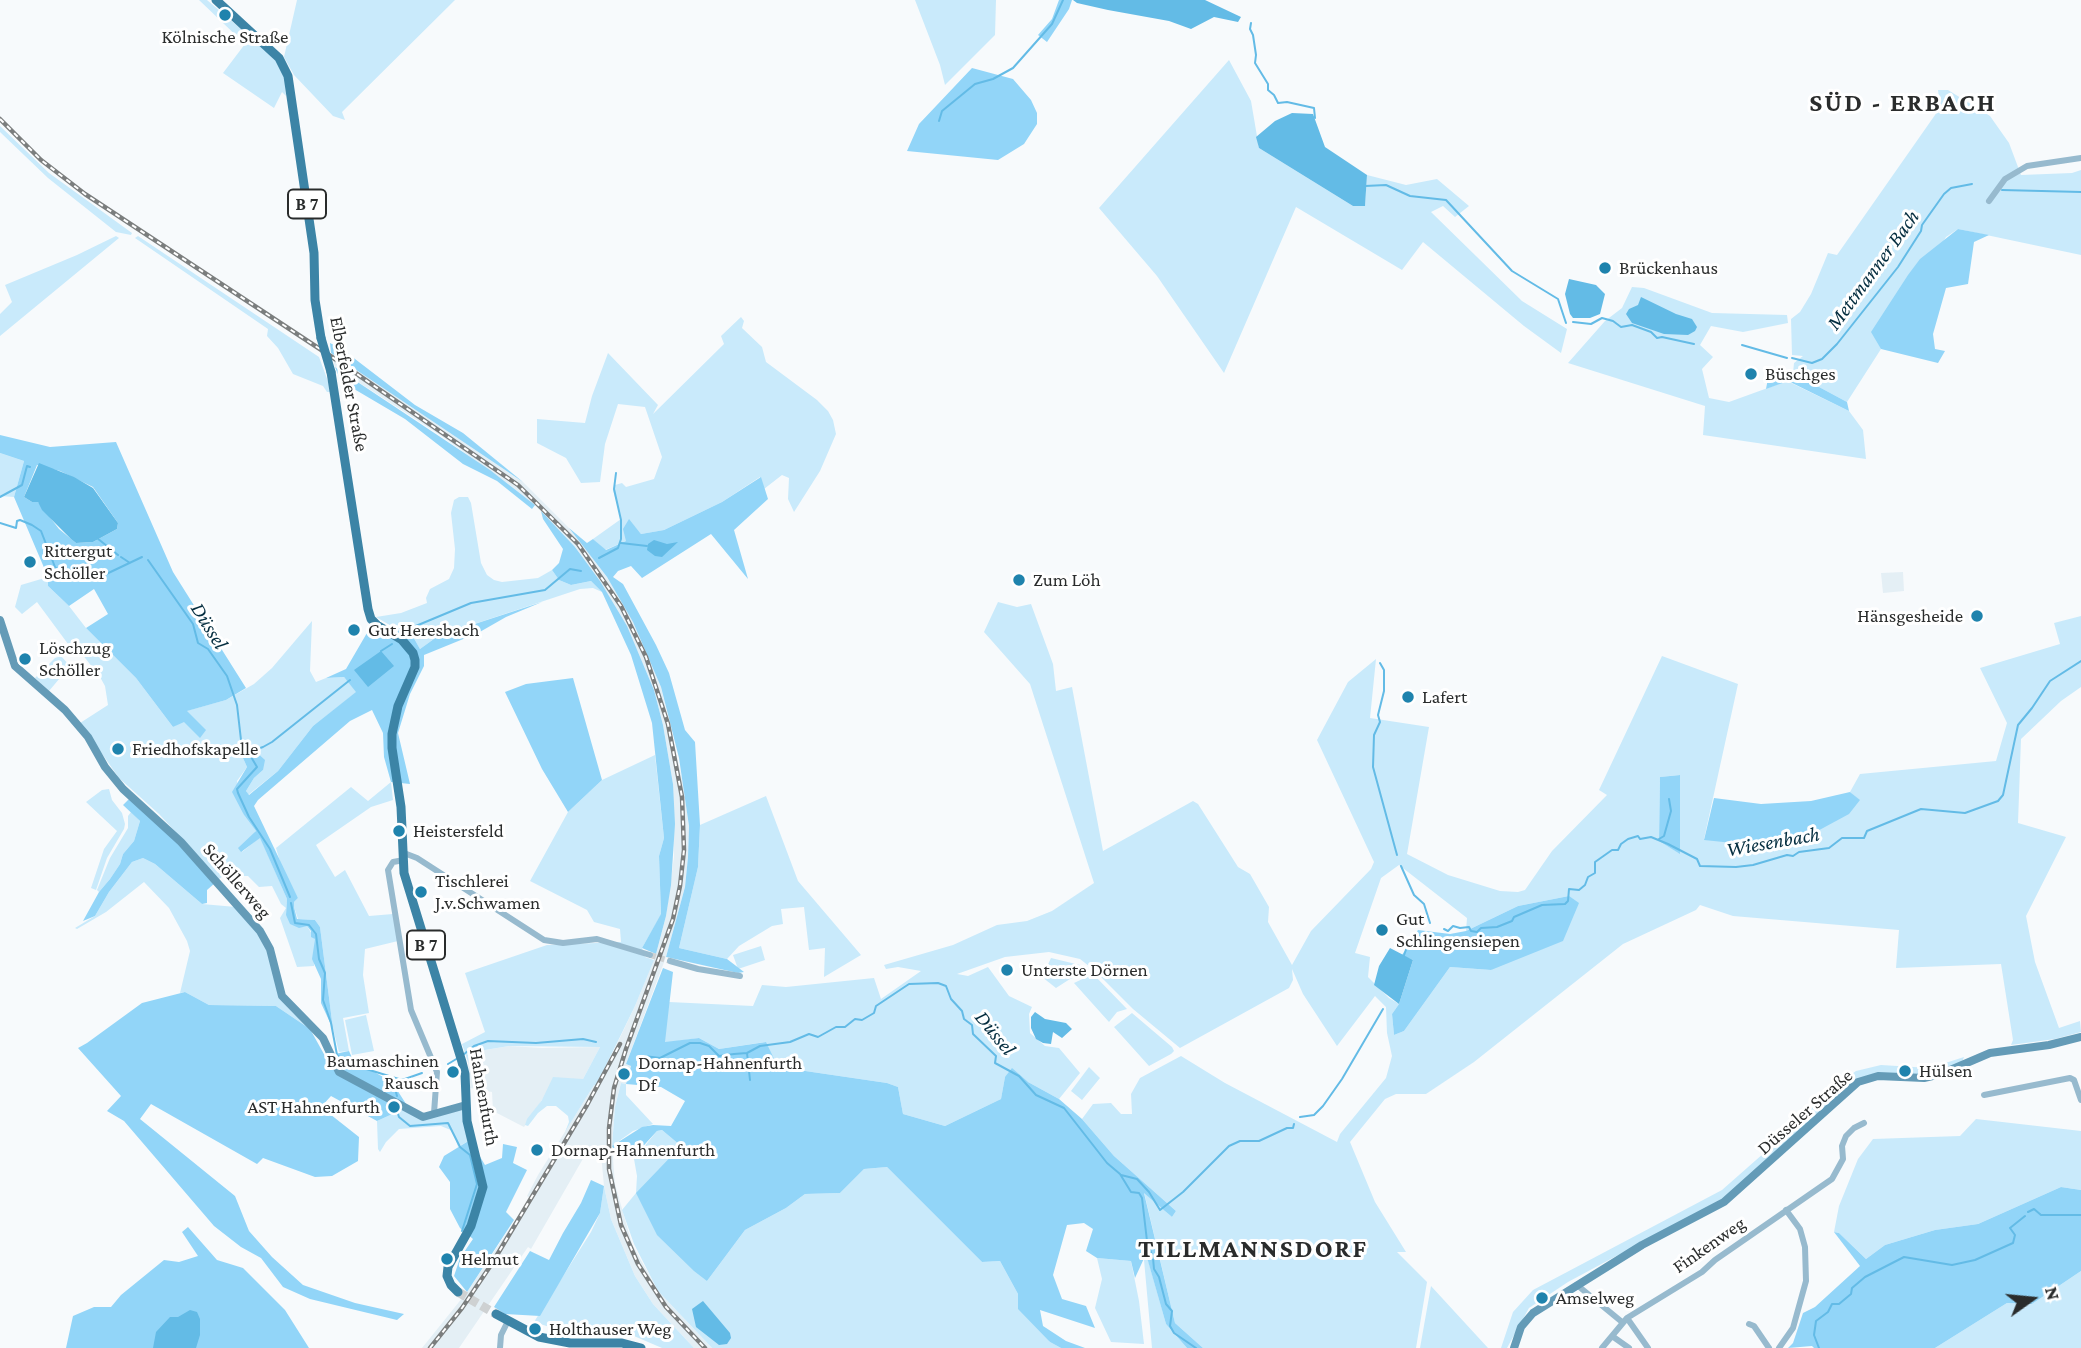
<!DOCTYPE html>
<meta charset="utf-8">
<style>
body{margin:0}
#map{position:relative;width:2081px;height:1348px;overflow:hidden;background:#f7fafc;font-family:"Crimson Pro",serif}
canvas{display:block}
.north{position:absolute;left:1997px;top:1264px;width:70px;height:70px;-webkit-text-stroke:5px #fff;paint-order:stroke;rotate:75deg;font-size:19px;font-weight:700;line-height:28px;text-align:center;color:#2a2c2c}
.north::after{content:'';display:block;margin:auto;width:24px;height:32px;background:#2a2c2c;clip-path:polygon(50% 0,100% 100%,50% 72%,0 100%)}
</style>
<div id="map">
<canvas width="2081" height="1348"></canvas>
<div class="north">N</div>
</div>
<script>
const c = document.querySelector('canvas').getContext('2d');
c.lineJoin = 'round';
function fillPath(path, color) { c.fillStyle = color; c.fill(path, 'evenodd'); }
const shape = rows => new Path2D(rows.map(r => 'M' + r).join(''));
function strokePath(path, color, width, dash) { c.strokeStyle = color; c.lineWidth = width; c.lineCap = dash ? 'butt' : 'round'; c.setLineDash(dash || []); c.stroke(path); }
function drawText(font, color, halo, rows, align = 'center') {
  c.font = font + ' "Crimson Pro",serif'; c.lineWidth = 6; c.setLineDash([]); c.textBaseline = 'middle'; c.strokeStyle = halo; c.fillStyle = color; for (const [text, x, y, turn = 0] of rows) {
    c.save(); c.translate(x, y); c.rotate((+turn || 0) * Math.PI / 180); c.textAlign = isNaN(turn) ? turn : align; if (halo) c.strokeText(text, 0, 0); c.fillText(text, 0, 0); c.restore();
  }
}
fillPath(shape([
 [331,353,523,482,569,528,607,577,633,621,661,687,683,783,689,826,688,857,685,887,666,957,626,1064,631,1066,626,1084,621,1083,615,1107,612,1146,615,1184,632,1244,658,1291,712,1348,694,1348,653,1304,635,1276,611,1219,604,1186,601,1154,588,1150,531,1249,528,1247,459,1348,422,1348,467,1292,530,1198,527,1196,538,1175,594,1085,597,1086,635,1006,656,954,666,916,674,857,673,784,663,725,654,690,638,652,600,581,575,547,535,505,508,484,440,435,335,367],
 [1903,572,1904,591,1883,593,1881,573],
 [509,1046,542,1048,600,1047,583,1079,542,1100,524,1127,493,1111,492,1092,470,1088,468,1062,485,1050]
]), '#e4eff5');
fillPath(shape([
 [199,0,207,0,267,51,279,64,285,77,286,96,282,92,274,108,223,73,245,44],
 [297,0,455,0,342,112,345,120,333,116,294,75,284,57],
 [915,0,996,0,995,35,945,85,940,65],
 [1229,60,1251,101,1259,148,1353,206,1365,205,1367,175,1406,185,1437,179,1469,206,1455,217,1443,206,1431,212,1522,301,1567,329,1561,353,1524,326,1423,242,1402,270,1296,207,1224,373,1157,276,1099,208],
 [1938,90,1948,90,1990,116,2009,143,2021,175,2072,173,2081,170,2081,255,1958,229,1946,237,1880,345,1881,349,1847,402,1793,373,1794,363,1803,356,1792,355,1791,319,1800,312,1811,294,1828,253,1837,255,1935,115,1940,106],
 [0,126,49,173,132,233,131,235,116,232,48,178,0,132],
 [116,236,119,238,0,336,0,314,12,302,5,285,77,255],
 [138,236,319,357,332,392,327,392,323,386,293,374,278,348,267,336,268,329,135,238],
 [1632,287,1644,288,1712,313,1787,315,1788,323,1743,332,1711,326,1700,345,1713,357,1702,369,1709,398,1729,402,1787,381,1849,411,1863,430,1866,459,1703,435,1705,406,1568,363,1605,321,1622,308],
 [741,317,744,321,742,328,762,347,766,362,817,400,828,411,833,420,836,434,820,471,794,512,788,499,789,478,782,475,764,489,760,477,722,502,664,530,641,534,629,520,626,541,605,550,593,539,621,519,613,490,615,485,622,483,626,487,654,479,662,457,645,407,618,404,605,444,600,482,581,483,566,458,537,443,537,419,585,423,592,396,608,353,658,405,653,414,724,344,721,336],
 [0,453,24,461,14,497,0,496],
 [459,497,468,497,471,503,481,563,487,575,494,580,502,582,538,578,552,570,559,580,571,585,591,581,602,592,593,588,580,589,438,636,420,649,407,626,393,627,376,617,401,613,427,603,426,598,430,589,449,579,454,568,455,549,451,513,454,500],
 [48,577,48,586,69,606,86,628,136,678,173,727,184,721,186,711,226,700,254,684,272,668,312,621,310,671,316,682,326,678,344,677,357,692,313,726,278,771,248,795,246,791,254,778,263,770,243,758,247,767,237,781,244,815,256,831,242,852,260,837,287,899,286,915,307,926,315,939,314,966,297,967,280,918,286,908,281,904,272,886,259,887,248,876,223,876,219,879,159,814,119,778,105,758,80,723,108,705,105,686,100,677,75,645,71,648,37,602,22,614,15,607,21,585],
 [998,602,1017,607,1031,604,1053,664,1056,691,1072,687,1103,851,1193,801,1198,804,1238,867,1250,874,1269,907,1268,922,1292,965,1311,931,1371,869,1374,862,1317,740,1348,682,1376,659,1370,718,1429,727,1407,854,1448,875,1500,891,1518,892,1525,890,1552,851,1607,795,1599,790,1662,656,1738,684,1704,839,1859,800,1850,792,1860,774,1996,761,2007,723,1980,668,2060,644,2054,623,2081,616,2081,687,2061,701,2021,739,2018,823,2066,837,2026,916,2035,962,2059,1028,2080,1021,2081,1032,2055,1039,2011,1045,2013,1040,2001,964,1896,968,1899,930,1733,916,1700,905,1696,910,1623,944,1474,1062,1426,1094,1396,1094,1385,1099,1350,1142,1375,1202,1406,1252,1397,1252,1427,1282,1416,1348,1203,1348,1175,1323,1144,1192,1172,1217,1176,1211,1114,1156,1082,1119,1093,1104,1111,1103,1121,1114,1132,1114,1131,1094,1140,1078,1181,1056,1225,1083,1337,1142,1340,1134,1386,1078,1392,1056,1387,1033,1386,1007,1375,996,1337,1046,1303,994,1292,969,1293,980,1289,988,1180,1048,1133,1009,1094,970,1080,959,1049,952,1005,957,957,974,968,976,988,967,1009,996,1032,1007,1029,1014,1030,1033,1045,1046,1059,1048,1080,1073,1059,1099,1028,1082,1005,1077,1001,1099,945,1126,903,1114,898,1087,887,1083,778,1067,765,1042,719,1049,699,1038,664,1043,669,1002,753,1006,762,985,786,987,874,978,881,999,921,971,898,967,886,969,884,965,953,945,997,925,1027,921,1052,911,1094,883,1030,684,984,632],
 [1679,775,1680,776,1679,853,1659,841,1660,777],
 [1399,865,1467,918,1466,931,1518,906,1569,896,1491,970,1450,967,1404,1031,1394,1035,1392,1014,1399,1004,1389,998,1368,977,1370,957,1355,953,1381,878],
 [61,656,70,666,49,691,35,678,55,658],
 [655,755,664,838,659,856,661,915,642,948,645,957,654,960,635,1006,596,1086,594,1085,565,1132,569,1122,568,1116,556,1106,547,1106,538,1113,528,1126,525,1125,527,1119,542,1100,553,1077,583,1079,600,1047,509,1046,485,1050,468,1062,462,1044,485,1032,465,973,547,945,621,942,620,929,594,922,587,910,530,881,568,812,602,780],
 [391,782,393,800,371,807,316,845,335,877,345,870,369,916,393,914,398,941,365,949,363,975,369,1013,343,1018,349,1051,339,1052,333,1029,320,927,315,920,298,919,294,907,294,902,298,898,281,865,276,848,351,787,368,801],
 [109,789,112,800,122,813,125,824,124,829,107,858,96,890,91,888,104,849,117,831,86,802,102,790],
 [766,796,798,881,861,955,824,977,825,948,809,950,804,907,781,909,783,924,772,926,739,946,727,959,679,948,698,867,700,825],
 [131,812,140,821,134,841,123,854,120,864,110,879,99,892,97,890,110,858,128,828,128,816],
 [143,858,155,864,202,904,236,907,261,935,269,951,282,998,310,1029,276,1006,209,1005,185,992,180,993,190,951,187,941,169,908,144,882,106,912,77,929,75,928,95,916,109,892,132,862],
 [761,946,765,960,738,969,733,955],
 [1051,958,1080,965,1080,970,1085,973,1070,979,1056,988,1042,977],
 [1091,975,1094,975,1127,1009,1117,1012,1109,1022,1074,983],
 [1132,1013,1172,1047,1174,1051,1171,1054,1149,1066,1114,1027],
 [366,1015,374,1051,352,1055,345,1020],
 [1964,1057,1962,1062,1932,1074,1873,1074,1726,1197,1568,1282,1529,1308,1507,1348,1501,1348,1513,1312,1533,1290,1722,1190,1764,1153,1814,1102,1856,1071,1881,1065,1930,1068],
 [1089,1067,1100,1078,1082,1100,1071,1091],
 [621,1083,626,1084,626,1095,653,1124,633,1131,612,1146,615,1107],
 [408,1107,427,1116,464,1107,470,1140,458,1147,453,1131,441,1126,399,1129,386,1142,380,1152,378,1149,377,1121],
 [1976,1119,2081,1131,2081,1190,2061,1187,1978,1224,1935,1230,1885,1245,1866,1259,1839,1233,1834,1232,1839,1206,1858,1159,1873,1139,1960,1136],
 [662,1130,681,1146,707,1281,745,1230,786,1208,805,1194,840,1193,864,1169,887,1167,982,1262,1000,1261,1018,1294,1050,1342,1061,1348,712,1348,658,1291,634,1244,622,1210,636,1193,637,1176,634,1159,657,1131],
 [604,1186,611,1219,635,1276,653,1304,694,1348,662,1348,627,1333,559,1330,534,1322,591,1232,600,1213],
 [1146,1253,1166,1324,1187,1348,1152,1348,1144,1260],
 [1097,1258,1131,1261,1139,1301,1144,1344,1111,1342,1095,1308,1102,1279],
 [2081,1271,2081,1348,1935,1348,2007,1303,2032,1304],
 [1431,1286,1488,1348,1420,1348]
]), '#c9eafb');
fillPath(shape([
 [1059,0,1072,0,1069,9,1047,42,1038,35,1052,19],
 [972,68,1013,79,1031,100,1037,113,1037,124,1024,144,998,160,907,151,919,124],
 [1958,229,1989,235,1974,242,1968,284,1946,288,1933,334,1935,349,1945,351,1938,363,1881,349,1871,332,1908,275,1920,259],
 [330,343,342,349,415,405,463,433,523,482,331,353],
 [335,367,490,470,535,505,532,509,497,481,463,464,405,419,349,386,344,389],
 [1782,371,1793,373,1847,402,1849,411,1788,381,1766,389,1769,373],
 [0,435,50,447,116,442,173,572,246,688,226,700,187,711,206,730,200,738,184,722,173,727,136,678,86,628,108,614,94,589,69,606,48,586,48,577,14,497,24,461,0,453],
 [37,465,60,471,93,487,118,523,117,529,93,542,76,543,59,529,38,502,32,502,24,497],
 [761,477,768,499,734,530,748,579,711,534,642,578,631,566,618,571,613,577,623,584,656,645,669,673,685,730,695,742,700,825,698,867,679,948,727,959,744,972,738,973,666,957,685,887,688,857,689,826,679,758,661,687,633,622,607,577,569,528,587,543,593,539,606,550,626,541,623,529,629,519,641,534,664,530,722,502],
 [541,511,575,547,600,581,627,626,654,690,663,725,673,784,675,824,671,885,666,916,656,954,642,948,661,914,659,856,664,838,652,723,631,655,602,592,591,581,571,585,559,580,552,570,559,563,563,549,543,519],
 [542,602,506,617,478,633,424,655,424,666,410,694,398,733,410,784,391,782,384,757,383,733,372,710,350,721,258,800,254,806,298,898,294,902,294,907,297,919,315,920,320,927,333,1029,321,1003,321,979,312,959,315,939,311,937,311,931,307,926,299,928,290,924,286,915,287,899,260,838,241,852,238,848,256,831,244,815,232,792,247,767,243,758,256,752,265,760,263,770,254,778,246,791,249,795,278,771,313,726,356,692,344,677,326,678,346,669,371,626,388,636,393,627,407,626,420,649,438,636],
 [573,678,602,780,568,812,542,769,505,692,526,684],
 [1680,775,1680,854,1659,841,1660,777],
 [1850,792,1860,800,1849,814,1799,841,1772,847,1704,840,1714,798,1761,804,1811,801],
 [130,798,154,819,215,883,207,890,207,903,202,904,155,864,143,858,132,862,109,892,95,916,83,921,99,892,110,879,120,864,123,854,134,841,140,821,123,805],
 [1569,896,1579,903,1563,941,1491,970,1450,967,1404,1031,1394,1035,1392,1014,1399,1004,1413,960,1402,955,1418,930,1450,934,1466,931,1518,906],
 [663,968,673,972,665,1042,699,1038,719,1049,766,1042,778,1067,887,1083,898,1087,903,1114,945,1126,1001,1099,1005,1077,1012,1068,1028,1082,1059,1099,1082,1119,1114,1156,1176,1211,1172,1217,1144,1193,1175,1323,1203,1348,1187,1348,1166,1324,1146,1254,1135,1278,1131,1261,1097,1258,1086,1251,1093,1229,1084,1223,1067,1225,1053,1275,1062,1299,1086,1306,1095,1328,1040,1310,1043,1326,1066,1341,1085,1348,1061,1348,1050,1342,1018,1309,1018,1294,1000,1261,982,1262,887,1167,864,1169,840,1193,805,1194,786,1208,745,1230,707,1281,694,1271,657,1235,636,1193,681,1146,662,1130,657,1131,636,1154,629,1154,619,1159,612,1146,642,1127,653,1125,671,1126,685,1101,661,1087,626,1084,631,1066,626,1064],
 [185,992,209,1005,276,1006,310,1029,325,1056,349,1051,353,1060,392,1082,408,1107,377,1121,331,1096,321,1107,359,1137,358,1161,332,1176,315,1177,263,1158,257,1164,151,1104,140,1119,235,1196,249,1231,272,1257,303,1285,355,1303,404,1314,397,1320,310,1299,283,1287,261,1258,241,1247,214,1226,124,1121,107,1111,121,1096,78,1048,87,1043,142,1003],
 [470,1140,485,1165,502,1158,503,1144,517,1147,513,1163,527,1170,506,1212,514,1220,467,1292,454,1276,460,1258,473,1239,460,1228,450,1209,450,1182,439,1167,444,1156],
 [591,1180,604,1186,600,1213,540,1316,505,1314,494,1307,530,1251,549,1260,563,1233,581,1203],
 [2061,1187,2081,1190,2081,1271,2032,1304,2007,1303,1935,1348,1814,1348,1812,1346,1788,1348,1793,1343,1803,1313,1815,1307,1860,1266,1834,1232,1839,1233,1866,1259,1885,1245,1935,1230,1978,1224],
 [188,1227,217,1260,243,1268,285,1310,309,1348,66,1348,73,1316,94,1307,111,1307,121,1295,164,1260,179,1262,198,1256,182,1232]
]), '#92d5f8');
fillPath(shape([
 [1073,0,1205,0,1241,17,1238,22,1214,17,1191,29,1169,21,1108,10,1077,3],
 [1292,113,1313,114,1325,147,1367,175,1365,206,1353,206,1259,148,1256,137,1275,121],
 [1569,279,1596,285,1605,294,1600,314,1590,318,1573,318,1570,314,1565,294],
 [1641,297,1676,314,1692,319,1697,327,1695,331,1688,335,1664,334,1632,323,1626,314,1629,309,1638,305],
 [39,463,74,477,93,488,118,523,117,529,93,542,76,543,71,539,42,510,38,502,32,502,24,497],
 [654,540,667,544,678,542,662,557,655,556,647,550,648,544],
 [381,651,394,666,368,687,354,670],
 [1390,948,1413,960,1399,1004,1374,985,1379,966],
 [1035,1012,1045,1019,1066,1023,1072,1029,1062,1038,1053,1032,1051,1044,1043,1043,1036,1039,1031,1028,1031,1017],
 [703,1301,730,1333,731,1338,727,1344,719,1345,696,1327,692,1309],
 [190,1310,197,1312,200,1319,200,1335,196,1348,153,1348,156,1332,170,1317,178,1317]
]), '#63bbe6');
strokePath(shape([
 [1251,23,1250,29,1253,35,1256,55,1255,63,1268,84,1268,90,1274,95,1278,103,1287,102,1314,108,1315,118],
 [939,121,942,111,975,84,993,79,1013,68,1052,24,1063,0],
 [1365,186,1386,185,1410,196,1446,200,1512,271,1558,299,1566,323],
 [2002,190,2081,192],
 [1573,322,1591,324,1602,318,1613,321,1621,327,1632,325,1651,332,1657,338,1662,337,1694,344],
 [1742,345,1787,358],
 [1792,358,1812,363,1822,359,1837,344,1898,267,1921,231,1922,225,1944,194,1951,188,1972,184],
 [0,497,22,485,27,466,30,467],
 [0,523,16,528,17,521,20,520,32,525,41,531,55,567,63,575,89,578,100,577,142,557],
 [97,538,118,555],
 [621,543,647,546],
 [121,557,130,563],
 [599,558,618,548,621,539,621,520,614,489,616,473],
 [148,560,193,624,198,643,208,649,227,676,237,705,241,740,257,767,237,789,238,793,249,817,270,849,290,897],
 [407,631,411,628,471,603,545,590,570,569,581,571],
 [381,651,392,644],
 [1380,663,1384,670,1384,691,1378,715,1380,722,1374,735,1373,767,1397,855],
 [249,752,263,747,272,742,350,680],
 [1659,839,1664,836,1671,811,1669,799],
 [1401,866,1414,895,1424,904,1430,923],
 [291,903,295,923,309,925,316,934,319,959,325,973,323,1000,331,1023,337,1055,350,1064,402,1080,422,1073],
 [1444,929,1448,931,1453,926,1460,928,1469,927,1471,931,1477,932,1481,928,1497,927,1512,921,1514,917,1542,905,1565,904,1568,901,1569,889,1579,890,1585,885,1588,877,1595,873,1595,862,1612,850,1618,850,1621,844,1628,839,1638,836,1640,839,1651,837,1668,844,1697,859,1700,866,1736,867,1753,865,1787,855,1793,856,1799,852,1829,848,1842,838,1864,838,1867,831,1921,809,1965,813,1998,801,2003,795,2018,725,2032,708,2050,681,2081,661],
 [1403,958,1407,947,1414,946,1422,934],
 [747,1053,750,1080],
 [463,1055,474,1046,488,1041,536,1043,583,1039,596,1042],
 [644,1056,660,1058,690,1043,700,1043,709,1046,719,1056,734,1054,747,1053,760,1046,790,1042,809,1034,818,1037,836,1027,845,1027,855,1019,862,1020,874,1013,876,1006,909,984,938,983,946,986,951,999,962,1011,964,1019,972,1025,973,1034,996,1056,995,1063,1019,1076,1036,1095,1064,1108,1107,1163,1120,1174,1131,1192,1139,1193,1142,1198,1147,1241,1153,1258,1154,1269,1159,1277,1166,1304,1172,1311,1170,1326,1174,1333,1196,1348],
 [448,1064,458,1058],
 [392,1077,397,1096],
 [396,1108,399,1117,410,1126,448,1123,460,1147,470,1155,477,1184,462,1231],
 [1300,1117,1314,1115,1323,1106,1342,1079,1383,1009],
 [1121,1175,1137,1179,1149,1192,1160,1210,1183,1192,1229,1146,1240,1141,1259,1141,1287,1128,1293,1128,1294,1124],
 [2028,1212,2034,1209,2041,1215,2081,1215],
 [1819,1348,1814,1335,1816,1321,1828,1312,1832,1304,1839,1304,1851,1294,1852,1288,1865,1277,1904,1257,1952,1265,1975,1260,2013,1243,2015,1235,2010,1228,2025,1216]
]), '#63bbe6', 2);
strokePath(shape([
 [650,955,670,961]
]), '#ced1d2', 6, [6, 3]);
strokePath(shape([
 [458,1292,496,1314]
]), '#ced1d2', 9, [9, 4.5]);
strokePath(shape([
 [1989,201,2005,179,2027,166,2081,158],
 [404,853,417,858,544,940,563,943,597,939,650,955],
 [404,860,393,862,388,870,411,1010,437,1072,434,1113],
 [670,961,698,969,740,976],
 [1984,1095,2070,1078,2074,1080,2081,1100],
 [1577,1285,1622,1322],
 [1627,1318,1648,1348],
 [1749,1324,1754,1326,1769,1348],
 [1612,1336,1629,1348],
 [500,1348,501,1335,508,1321],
 [1602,1348,1627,1318,1702,1272,1715,1260,1832,1179,1843,1159,1842,1146,1846,1136,1854,1128,1864,1123],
 [1779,1348,1793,1328,1806,1281,1805,1247,1800,1229,1786,1210]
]), '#97bace', 6);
strokePath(shape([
 [0,620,15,666,65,710,88,737,105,767,123,789,181,842,260,931,270,949,282,996,323,1038,339,1072,423,1117,466,1105],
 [1514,1348,1521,1327,1533,1313,1642,1245,1724,1202,1858,1082,1878,1076,1924,1078,1941,1074,1990,1053,2049,1045,2081,1037]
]), '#649bb7', 8);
strokePath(shape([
 [216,0,279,58,288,76,314,253,315,300,321,338],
 [331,372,368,609,371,619,377,625,402,640,413,653,415,660,415,667,398,706,392,734,392,748,401,807,404,873,462,1062,465,1074,467,1121,483,1187,471,1226,448,1267,447,1276,451,1285,458,1292],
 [496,1314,539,1337,570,1343,622,1343,641,1348]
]), '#3c84a6', 9);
const rail = shape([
 [0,119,41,160,85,194,338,361,518,485,578,544,621,606,646,657,668,724,682,797,684,850,680,886,673,919,626,1049,614,1088,609,1128,609,1169,621,1225,638,1264,666,1307,705,1348],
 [430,1348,462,1308,491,1265,587,1105,620,1044]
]);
strokePath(rail, '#7b7e7e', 4.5);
strokePath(rail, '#fff', 2, [5]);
strokePath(shape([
 [321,338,331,372]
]), '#3c84a6', 9);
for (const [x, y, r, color] of [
 [225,15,7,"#1f83ad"],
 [1605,268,7,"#1f83ad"],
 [1751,374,7,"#1f83ad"],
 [30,562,7,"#1f83ad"],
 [1019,580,7,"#1f83ad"],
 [1977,616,7,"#1f83ad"],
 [354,630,7,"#1f83ad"],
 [25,659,7,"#1f83ad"],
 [1408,697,7,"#1f83ad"],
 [118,749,7,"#1f83ad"],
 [399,831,7,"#1f83ad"],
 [421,892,7,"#1f83ad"],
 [1382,930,7,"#1f83ad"],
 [1007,970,7,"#1f83ad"],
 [1905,1071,7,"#1f83ad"],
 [453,1072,7,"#1f83ad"],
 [624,1074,7,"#1f83ad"],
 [394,1107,7,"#1f83ad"],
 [537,1150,7,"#1f83ad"],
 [447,1259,7,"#1f83ad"],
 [1542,1298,7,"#1f83ad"],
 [535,1329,7,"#1f83ad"]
]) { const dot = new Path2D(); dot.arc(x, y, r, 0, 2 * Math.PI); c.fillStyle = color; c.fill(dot); strokePath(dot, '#fff', 2.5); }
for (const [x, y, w] of [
 [307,204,38],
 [426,945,38]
]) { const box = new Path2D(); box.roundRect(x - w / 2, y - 14.5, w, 29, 5); c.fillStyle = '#fff'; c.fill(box); strokePath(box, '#2a2c2c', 2); }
drawText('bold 18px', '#2a2c2c', null, [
 ["B 7",307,204],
 ["B 7",426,945]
]);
drawText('19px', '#2a2c2c', '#fff', [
 ["Kölnische Straße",225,37,"center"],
 ["Brückenhaus",1619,268],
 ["Büschges",1765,374],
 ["Rittergut",44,551],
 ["Schöller",44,573],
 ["Zum Löh",1033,580],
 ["Hänsgesheide",1963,616,"right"],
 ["Gut Heresbach",368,630],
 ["Löschzug",39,648],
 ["Schöller",39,670],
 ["Lafert",1422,697],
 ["Friedhofskapelle",132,749],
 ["Heistersfeld",413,831],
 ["Tischlerei",435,881],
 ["J.v.Schwamen",435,903],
 ["Gut",1396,919],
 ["Schlingensiepen",1396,941],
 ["Unterste Dörnen",1021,970],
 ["Baumaschinen",439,1061,"right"],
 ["Rausch",439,1083,"right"],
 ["Dornap-Hahnenfurth",638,1063],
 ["Df",638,1085],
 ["Hülsen",1919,1071],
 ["AST Hahnenfurth",380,1107,"right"],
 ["Dornap-Hahnenfurth",551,1150],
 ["Helmut",461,1259],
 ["Amselweg",1556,1298],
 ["Holthauser Weg",549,1329]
], 'left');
drawText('19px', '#2a2c2c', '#fff', [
 ["Elberfelder Straße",349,384,79],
 ["Schöllerweg",237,881,49],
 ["Hahnenfurth",484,1097,80],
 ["Düsseler Straße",1805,1112,-41],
 ["Finkenweg",1709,1245,-35]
]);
drawText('italic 21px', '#052e40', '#fff', [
 ["Mettmanner Bach",1873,270,-54],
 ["Düssel",209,626,58],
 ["Wiesenbach",1773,842,-10],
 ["Düssel",995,1033,51]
]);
c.letterSpacing = '2px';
drawText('bold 26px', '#2a2c2c', '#fff', [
 ["SÜD - ERBACH",1903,103],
 ["TILLMANNSDORF",1253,1249]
]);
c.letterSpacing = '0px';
</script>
